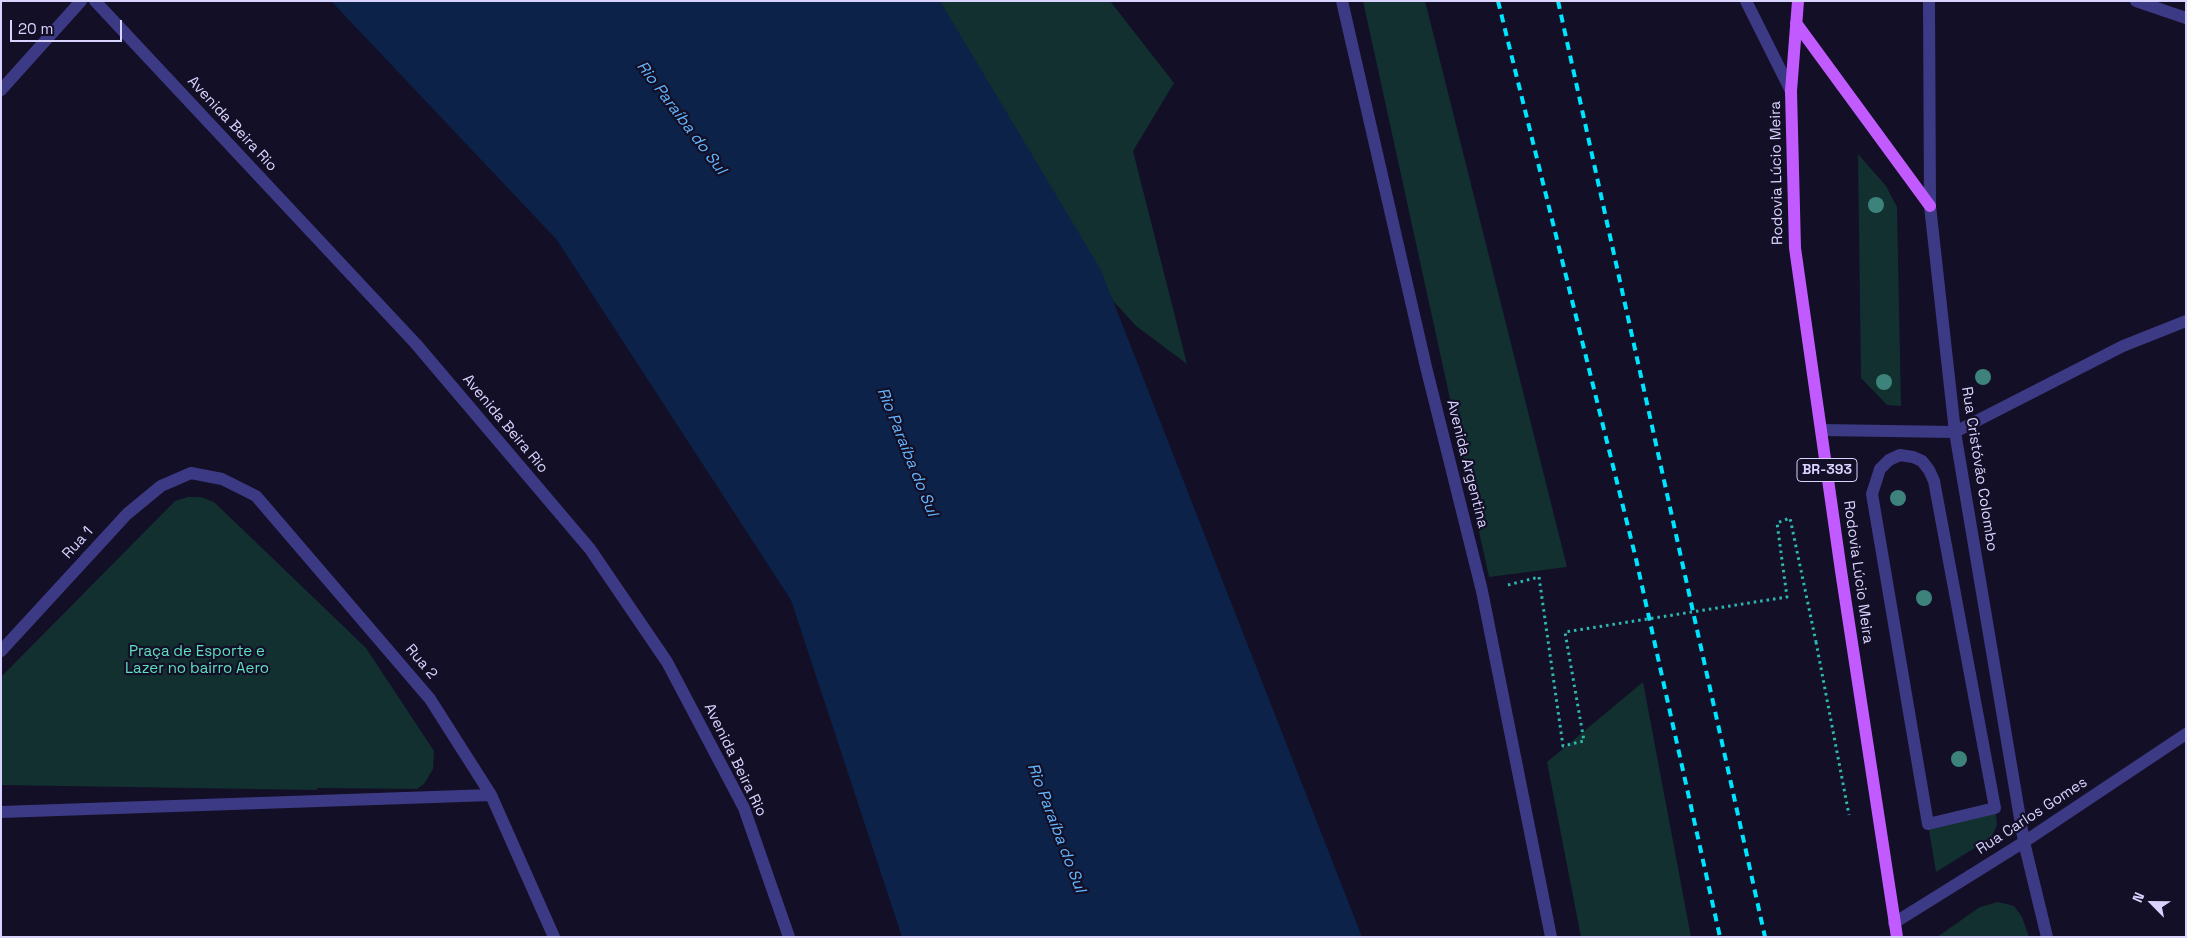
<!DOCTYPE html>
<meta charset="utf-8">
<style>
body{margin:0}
#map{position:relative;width:2187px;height:938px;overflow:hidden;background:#130f26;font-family:"Space Grotesk",sans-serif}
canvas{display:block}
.frame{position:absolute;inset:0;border:2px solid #d9d4ff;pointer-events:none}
.north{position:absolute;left:2127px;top:878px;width:50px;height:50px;-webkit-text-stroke:4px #130f26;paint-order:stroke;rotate:293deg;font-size:14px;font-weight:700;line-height:20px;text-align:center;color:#d9d4ff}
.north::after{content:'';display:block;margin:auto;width:18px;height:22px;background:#d9d4ff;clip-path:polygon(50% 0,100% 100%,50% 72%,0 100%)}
.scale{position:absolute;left:10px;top:20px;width:112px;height:22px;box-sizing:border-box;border:2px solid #d9d4ff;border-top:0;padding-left:6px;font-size:15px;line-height:18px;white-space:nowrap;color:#d9d4ff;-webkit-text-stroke:4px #130f26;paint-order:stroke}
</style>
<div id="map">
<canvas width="2187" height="938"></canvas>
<div class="frame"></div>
<div class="north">N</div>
<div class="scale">20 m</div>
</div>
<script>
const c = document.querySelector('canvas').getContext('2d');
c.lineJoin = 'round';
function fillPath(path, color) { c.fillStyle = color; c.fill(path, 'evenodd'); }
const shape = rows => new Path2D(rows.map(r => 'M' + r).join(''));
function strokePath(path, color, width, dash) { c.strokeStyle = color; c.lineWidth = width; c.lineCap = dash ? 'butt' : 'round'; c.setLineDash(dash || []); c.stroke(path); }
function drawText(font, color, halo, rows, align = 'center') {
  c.font = font + ' "Space Grotesk",sans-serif'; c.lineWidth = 4.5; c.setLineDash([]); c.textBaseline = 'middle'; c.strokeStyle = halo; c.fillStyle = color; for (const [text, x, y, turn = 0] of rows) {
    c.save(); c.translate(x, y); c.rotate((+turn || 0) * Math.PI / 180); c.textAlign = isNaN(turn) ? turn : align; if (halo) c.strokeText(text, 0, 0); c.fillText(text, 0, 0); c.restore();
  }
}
fillPath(shape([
 [840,1,1110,1,1174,83,1133,151,1187,364,1136,326],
 [1363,1,1425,1,1567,567,1489,577],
 [1858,154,1886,186,1897,207,1901,406,1887,405,1861,378],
 [188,497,201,497,214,502,366,648,434,751,433,769,424,784,417,789,317,788,317,790,1,785,1,677,175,501],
 [1643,682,1691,937,1581,937,1547,762],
 [1995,808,1997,825,1991,838,1936,872,1928,824],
 [1998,902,2014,906,2022,917,2029,937,1937,937,1980,907]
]), '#12302f');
fillPath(shape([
 [331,1,940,1,1101,270,1362,937,902,937,791,600,557,240]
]), '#0c2248');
strokePath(shape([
 [1508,585,1539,577],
 [1816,642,1849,815]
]), '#2fb8b0', 3, [2.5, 4]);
strokePath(shape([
 [95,1,416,344,590,549,667,662,744,808,789,937],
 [1342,1,1426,367,1482,591,1551,937],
 [1746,1,1791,91],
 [1929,1,1930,206,1955,432,2024,842,2047,937],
 [2136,1,2186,18],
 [1,90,81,1],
 [1821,430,1955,432,2123,346,2186,321],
 [1900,455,1913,457,1922,461,1929,470,1934,481,1995,808,1928,824,1872,494,1880,469,1889,460,1900,455],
 [1,651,127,514,161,486,191,473,222,479,256,496,430,699,491,795,554,937],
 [1,812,491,795],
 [1894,923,2024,842,2186,734]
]), '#3d3a85', 12);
strokePath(shape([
 [1798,1,1791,91,1795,248,1841,571,1897,937],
 [1796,23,1930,206]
]), '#c25bff', 12);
strokePath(shape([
 [1498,1,1636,559,1720,937],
 [1558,1,1765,937]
]), '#00e5ff', 4, [8, 6]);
strokePath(shape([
 [1539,577,1563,746,1584,741,1565,632,1787,597,1777,523,1790,518,1816,642]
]), '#2fb8b0', 3, [2.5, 4]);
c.fillStyle = '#3d827b';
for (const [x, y] of [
 [1876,205],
 [1983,377],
 [1884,382],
 [1898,498],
 [1924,598],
 [1959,759]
]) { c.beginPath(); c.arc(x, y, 8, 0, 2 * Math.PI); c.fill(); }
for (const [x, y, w] of [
 [1827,470,60]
]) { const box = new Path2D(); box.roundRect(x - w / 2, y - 11.5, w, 23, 4); c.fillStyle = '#130f26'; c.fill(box); strokePath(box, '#d9d4ff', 1); }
drawText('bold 14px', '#d9d4ff', null, [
 ["BR-393",1827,470]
]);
drawText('15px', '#d9d4ff', '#130f26', [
 ["Avenida Beira Rio",232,124,47],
 ["Rodovia Lúcio Meira",1777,173,-91],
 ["Avenida Beira Rio",505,424,50],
 ["Avenida Argentina",1467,464,76],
 ["Rua Cristóvão Colombo",1979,469,81],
 ["Rua 1",78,543,-48],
 ["Rodovia Lúcio Meira",1858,572,82],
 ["Rua 2",421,662,50],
 ["Avenida Beira Rio",735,760,64],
 ["Rua Carlos Gomes",2032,816,-33]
]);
drawText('15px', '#5fe0c0', '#130f26', [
 ["Praça de Esporte e",197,652],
 ["Lazer no bairro Aero",197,669]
]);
drawText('italic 16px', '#62b6ff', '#130f26', [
 ["Rio Paraíba do Sul",681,118,53],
 ["Rio Paraíba do Sul",907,452,68],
 ["Rio Paraíba do Sul",1056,828,69]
]);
</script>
